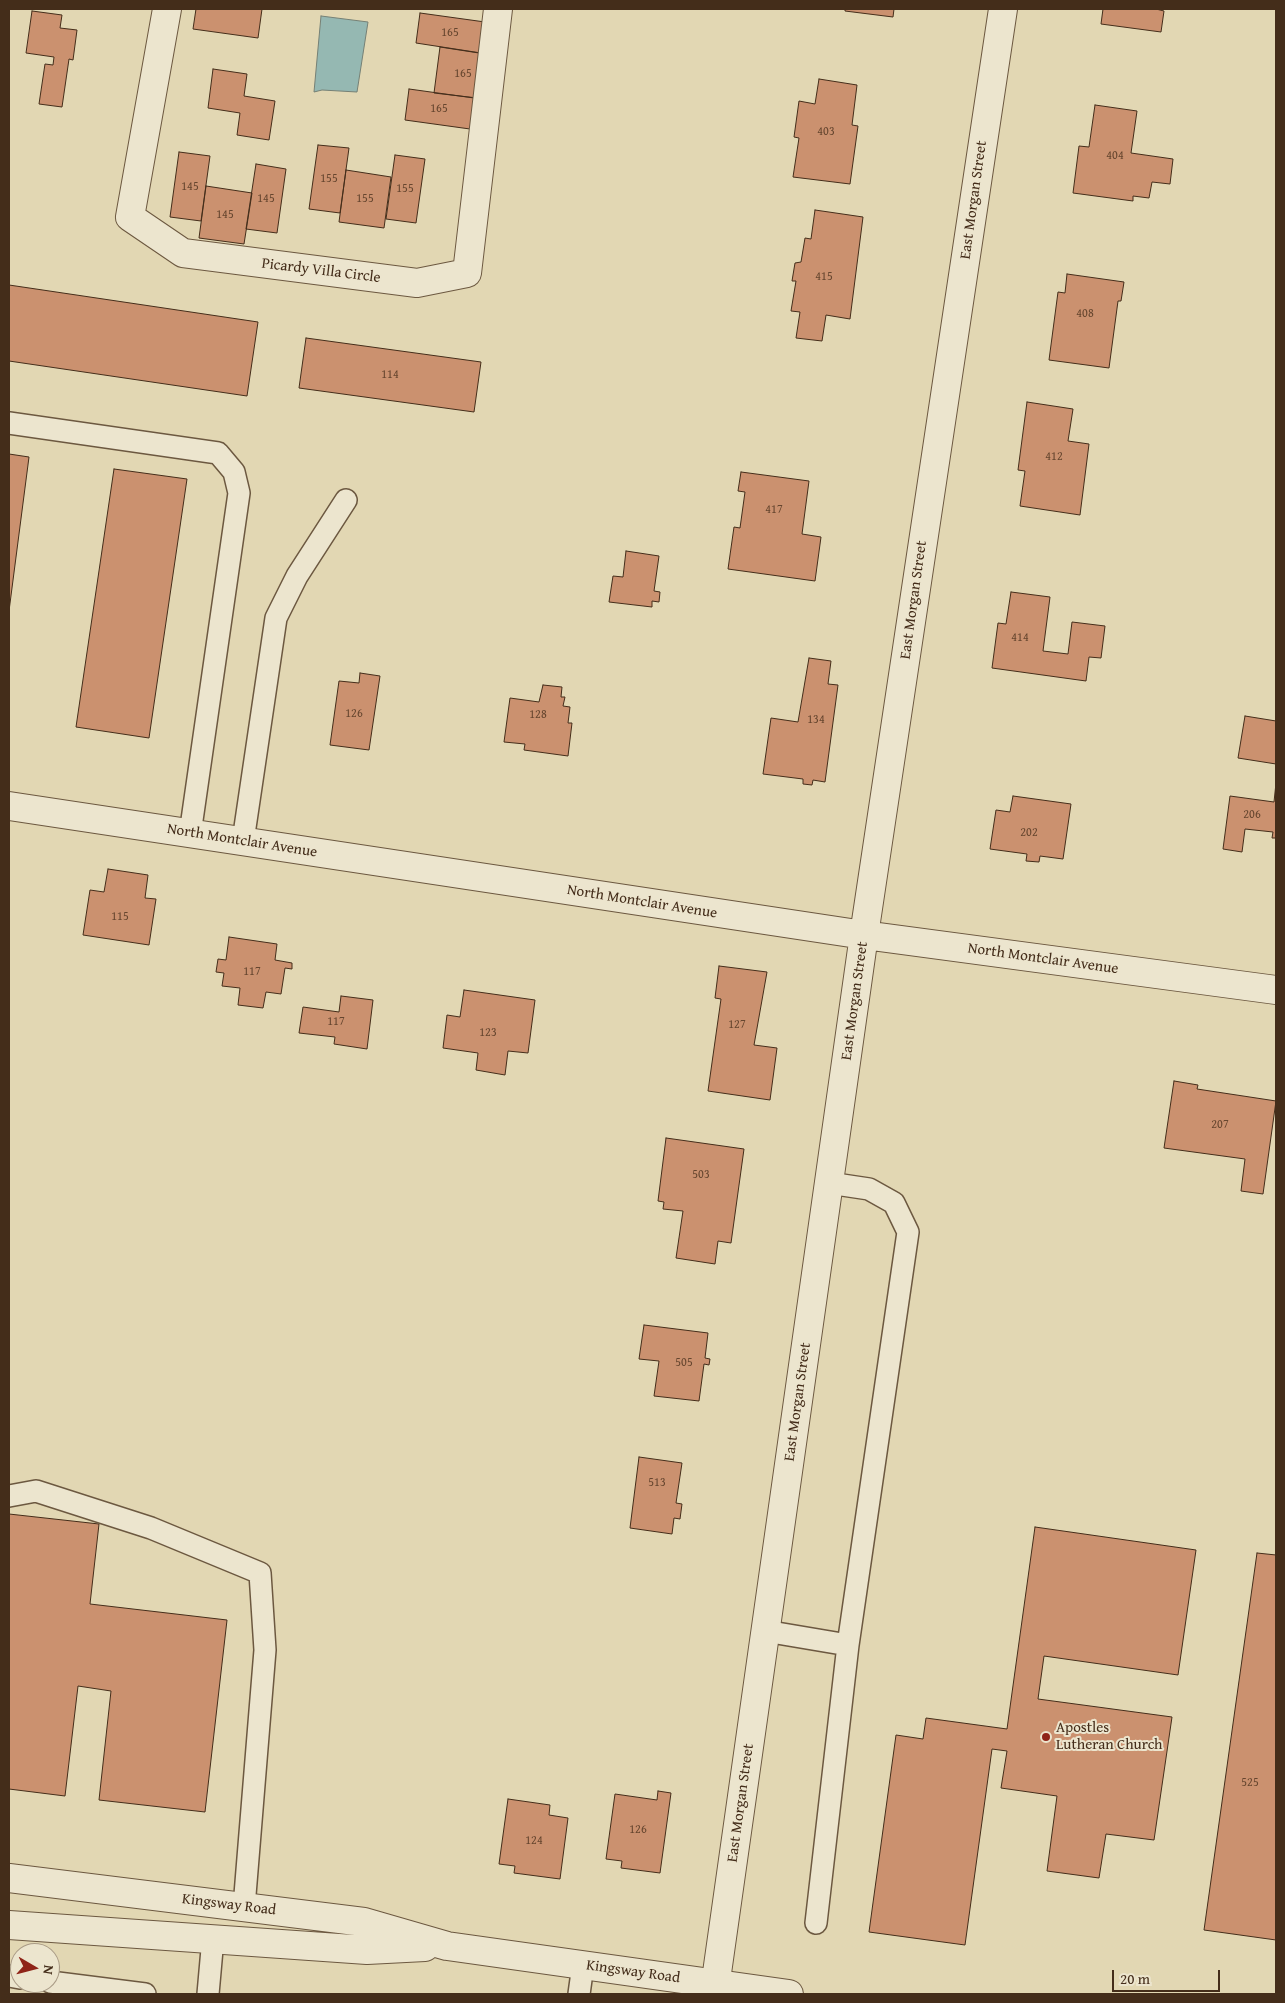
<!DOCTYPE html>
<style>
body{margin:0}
#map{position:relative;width:1285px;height:2003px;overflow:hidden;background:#e2d7b3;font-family:"Gentium Book Plus",serif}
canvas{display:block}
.frame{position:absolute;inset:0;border:10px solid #442d1a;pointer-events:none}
.north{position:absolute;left:10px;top:1943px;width:50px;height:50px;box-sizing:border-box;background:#ece5ce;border:1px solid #a99b86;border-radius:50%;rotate:98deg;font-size:14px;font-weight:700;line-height:20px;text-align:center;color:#442d1a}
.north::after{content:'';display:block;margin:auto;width:18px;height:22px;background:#8f2418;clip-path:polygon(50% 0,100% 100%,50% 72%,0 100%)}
.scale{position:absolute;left:1112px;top:1970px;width:108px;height:22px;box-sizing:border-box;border:2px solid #442d1a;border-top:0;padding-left:6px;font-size:15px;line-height:18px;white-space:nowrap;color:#442d1a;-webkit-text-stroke:4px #ece5ce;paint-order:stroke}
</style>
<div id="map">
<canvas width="1285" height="2003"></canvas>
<div class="frame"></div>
<div class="north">N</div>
<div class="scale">20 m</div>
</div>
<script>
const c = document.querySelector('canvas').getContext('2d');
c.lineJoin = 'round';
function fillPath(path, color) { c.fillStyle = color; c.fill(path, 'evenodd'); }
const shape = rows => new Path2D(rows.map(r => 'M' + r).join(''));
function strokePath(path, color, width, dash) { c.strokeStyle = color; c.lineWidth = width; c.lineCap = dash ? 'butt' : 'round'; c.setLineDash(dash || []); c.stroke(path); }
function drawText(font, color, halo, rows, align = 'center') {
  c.font = font + ' "Gentium Book Plus",serif'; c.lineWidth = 4; c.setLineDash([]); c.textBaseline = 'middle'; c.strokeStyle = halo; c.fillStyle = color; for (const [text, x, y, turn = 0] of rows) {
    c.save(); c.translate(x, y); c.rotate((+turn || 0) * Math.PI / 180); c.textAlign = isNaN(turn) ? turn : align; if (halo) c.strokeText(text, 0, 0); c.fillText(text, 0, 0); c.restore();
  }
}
const water = shape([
 [321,16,368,22,357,92,322,90,314,92,321,16]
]);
fillPath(water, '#95b8b2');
strokePath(water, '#758075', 1);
const building = shape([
 [196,9,262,9,258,38,193,29,196,9],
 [845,9,894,9,893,17,845,11,845,9],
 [1103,9,1156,9,1164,11,1161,32,1101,24,1103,9],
 [32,11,62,15,60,28,77,30,73,60,69,59,62,107,39,104,45,64,53,65,54,57,26,53,32,11],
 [420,13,485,22,481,53,416,43,420,13],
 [440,47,492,55,486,99,434,93,440,47],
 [213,69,247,74,244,96,275,101,269,140,237,135,240,113,208,108,213,69],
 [819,79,857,85,852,125,858,126,850,184,793,177,799,138,794,137,799,101,815,104,819,79],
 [409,89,474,98,470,129,405,120,409,89],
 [1095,105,1137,111,1131,153,1173,159,1170,184,1152,182,1149,198,1133,196,1133,201,1073,193,1079,146,1089,147,1095,105],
 [318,145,349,148,340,213,309,209,318,145],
 [179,152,210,156,201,221,170,217,179,152],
 [395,155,425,159,416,223,386,219,395,155],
 [256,164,286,169,277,233,246,229,256,164],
 [346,170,391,177,384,228,339,222,346,170],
 [206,186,252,193,244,244,199,238,206,186],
 [815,210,863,217,850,319,826,315,822,341,796,338,800,312,791,311,796,281,792,281,795,263,801,262,805,238,811,239,815,210],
 [1067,274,1124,282,1121,301,1118,301,1109,368,1049,360,1058,292,1065,293,1067,274],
 [9,285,258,322,247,396,9,361,9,285],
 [306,338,481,362,474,412,299,388,306,338],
 [1027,402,1073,409,1068,441,1089,444,1080,515,1020,506,1025,471,1018,470,1027,402],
 [9,454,29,457,9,611,9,454],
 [114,469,187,479,149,738,76,727,114,469],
 [741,472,809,481,802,534,821,537,815,581,728,569,734,527,740,528,745,492,738,491,741,472],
 [626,551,659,556,654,591,660,592,659,602,652,601,652,607,609,602,613,576,623,577,626,551],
 [1011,592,1050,597,1043,651,1068,654,1072,622,1105,626,1101,658,1089,657,1086,681,992,668,998,623,1006,624,1011,592],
 [809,658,831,661,828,684,838,685,825,782,813,780,812,785,803,784,803,779,763,774,771,718,798,722,809,658],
 [360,673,380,676,369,750,330,745,339,681,359,683,360,673],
 [543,685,562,687,561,697,565,697,563,706,570,707,568,723,572,723,568,756,524,750,525,744,504,742,510,698,539,702,543,685],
 [1245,716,1276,721,1276,764,1238,758,1245,716],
 [1276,783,1276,838,1272,838,1273,832,1245,829,1242,852,1223,849,1230,796,1274,802,1276,783],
 [1013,796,1071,804,1063,859,1040,856,1039,862,1026,861,1027,854,990,849,996,810,1010,812,1013,796],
 [108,869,148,875,145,898,156,899,149,945,83,935,90,890,104,892,108,869],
 [229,937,277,944,275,960,292,963,292,969,285,968,281,994,266,992,263,1008,238,1005,240,988,222,986,224,973,216,972,218,959,226,960,229,937],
 [719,966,767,972,754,1045,777,1048,770,1100,708,1091,721,999,715,998,719,966],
 [464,990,535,1000,528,1053,508,1051,505,1075,476,1070,478,1053,443,1048,447,1015,460,1017,464,990],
 [341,996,373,1000,367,1049,334,1044,335,1037,299,1033,303,1007,339,1012,341,996],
 [1174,1081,1198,1085,1197,1089,1276,1101,1263,1194,1241,1191,1245,1159,1164,1148,1174,1081],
 [666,1138,744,1149,731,1243,718,1241,715,1264,676,1258,683,1211,663,1209,664,1202,658,1201,666,1138],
 [644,1325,708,1333,705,1358,710,1359,709,1365,704,1364,699,1401,654,1396,659,1361,639,1359,644,1325],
 [639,1457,682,1463,676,1503,682,1504,680,1519,674,1518,672,1534,630,1528,639,1457],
 [9,1514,99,1524,90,1604,227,1620,205,1812,99,1800,111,1691,78,1686,65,1796,9,1789,9,1514],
 [1035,1527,1196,1550,1178,1675,1044,1656,1038,1699,1172,1717,1154,1840,1106,1834,1099,1878,1047,1871,1057,1796,1001,1788,1007,1751,992,1749,965,1945,869,1932,896,1735,923,1739,926,1718,1007,1729,1035,1527],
 [1257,1553,1276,1555,1276,1940,1204,1930,1257,1553],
 [658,1791,671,1793,660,1873,621,1868,622,1861,606,1859,615,1794,657,1800,658,1791],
 [508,1799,550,1805,549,1815,568,1818,560,1879,514,1873,515,1866,499,1864,508,1799]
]);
fillPath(building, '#cb916f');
strokePath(building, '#442d1a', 1);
const service = shape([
 [9,423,218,453,234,472,239,493,190,834],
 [243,841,276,618,297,576,346,500],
 [829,1183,869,1189,894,1203,908,1232,848,1645],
 [9,1496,36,1491,151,1528,260,1573,265,1650,244,1907],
 [765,1631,848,1645,816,1923],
 [9,1976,20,1978],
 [50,1982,145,1994],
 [208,1994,213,1938],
 [579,1994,583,1965]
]);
const minor = shape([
 [167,9,130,217,183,253,417,283,467,273,498,9],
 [9,806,864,935,1276,990],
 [714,1994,864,935,1003,9]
]);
const tertiary = shape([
 [9,1878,364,1922,447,1946,789,1994],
 [9,1925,367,1950,425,1947]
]);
strokePath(service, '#6c5840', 24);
strokePath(minor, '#6c5840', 30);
strokePath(tertiary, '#6c5840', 30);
strokePath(service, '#ece5ce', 21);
strokePath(minor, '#ece5ce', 28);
strokePath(tertiary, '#ece5ce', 28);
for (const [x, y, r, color] of [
 [1046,1737,5,"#8f2418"]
]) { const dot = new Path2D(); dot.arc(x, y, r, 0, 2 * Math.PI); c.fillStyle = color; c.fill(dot); strokePath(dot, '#ece5ce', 2); }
drawText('12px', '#66462f', null, [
 ["165",450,33],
 ["165",463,74],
 ["165",439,109],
 ["403",826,132],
 ["404",1115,156],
 ["155",329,179],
 ["145",190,187],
 ["155",405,189],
 ["145",266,199],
 ["155",365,199],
 ["145",225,215],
 ["415",824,277],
 ["408",1085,314],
 ["114",390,375],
 ["412",1054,457],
 ["417",774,510],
 ["414",1020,638],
 ["126",354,714],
 ["128",538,715],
 ["134",816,720],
 ["206",1252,815],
 ["202",1029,833],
 ["115",120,917],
 ["117",252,972],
 ["117",336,1022],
 ["127",737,1025],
 ["123",488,1033],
 ["207",1220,1125],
 ["503",701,1175],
 ["505",684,1363],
 ["513",657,1483],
 ["525",1250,1783],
 ["126",638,1830],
 ["124",534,1841]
]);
drawText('15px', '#442d1a', '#ece5ce', [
 ["East Morgan Street",974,200,-82],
 ["Picardy Villa Circle",321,271,7],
 ["East Morgan Street",914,600,-82],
 ["North Montclair Avenue",242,841,9],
 ["North Montclair Avenue",642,902,9],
 ["North Montclair Avenue",1043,959,8],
 ["East Morgan Street",855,1001,-82],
 ["East Morgan Street",798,1402,-82],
 ["East Morgan Street",741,1803,-82],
 ["Kingsway Road",229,1905,7],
 ["Kingsway Road",633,1972,8]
]);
drawText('15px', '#442d1a', '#ece5ce', [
 ["Apostles",1056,1728],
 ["Lutheran Church",1056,1745]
], 'left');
</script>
